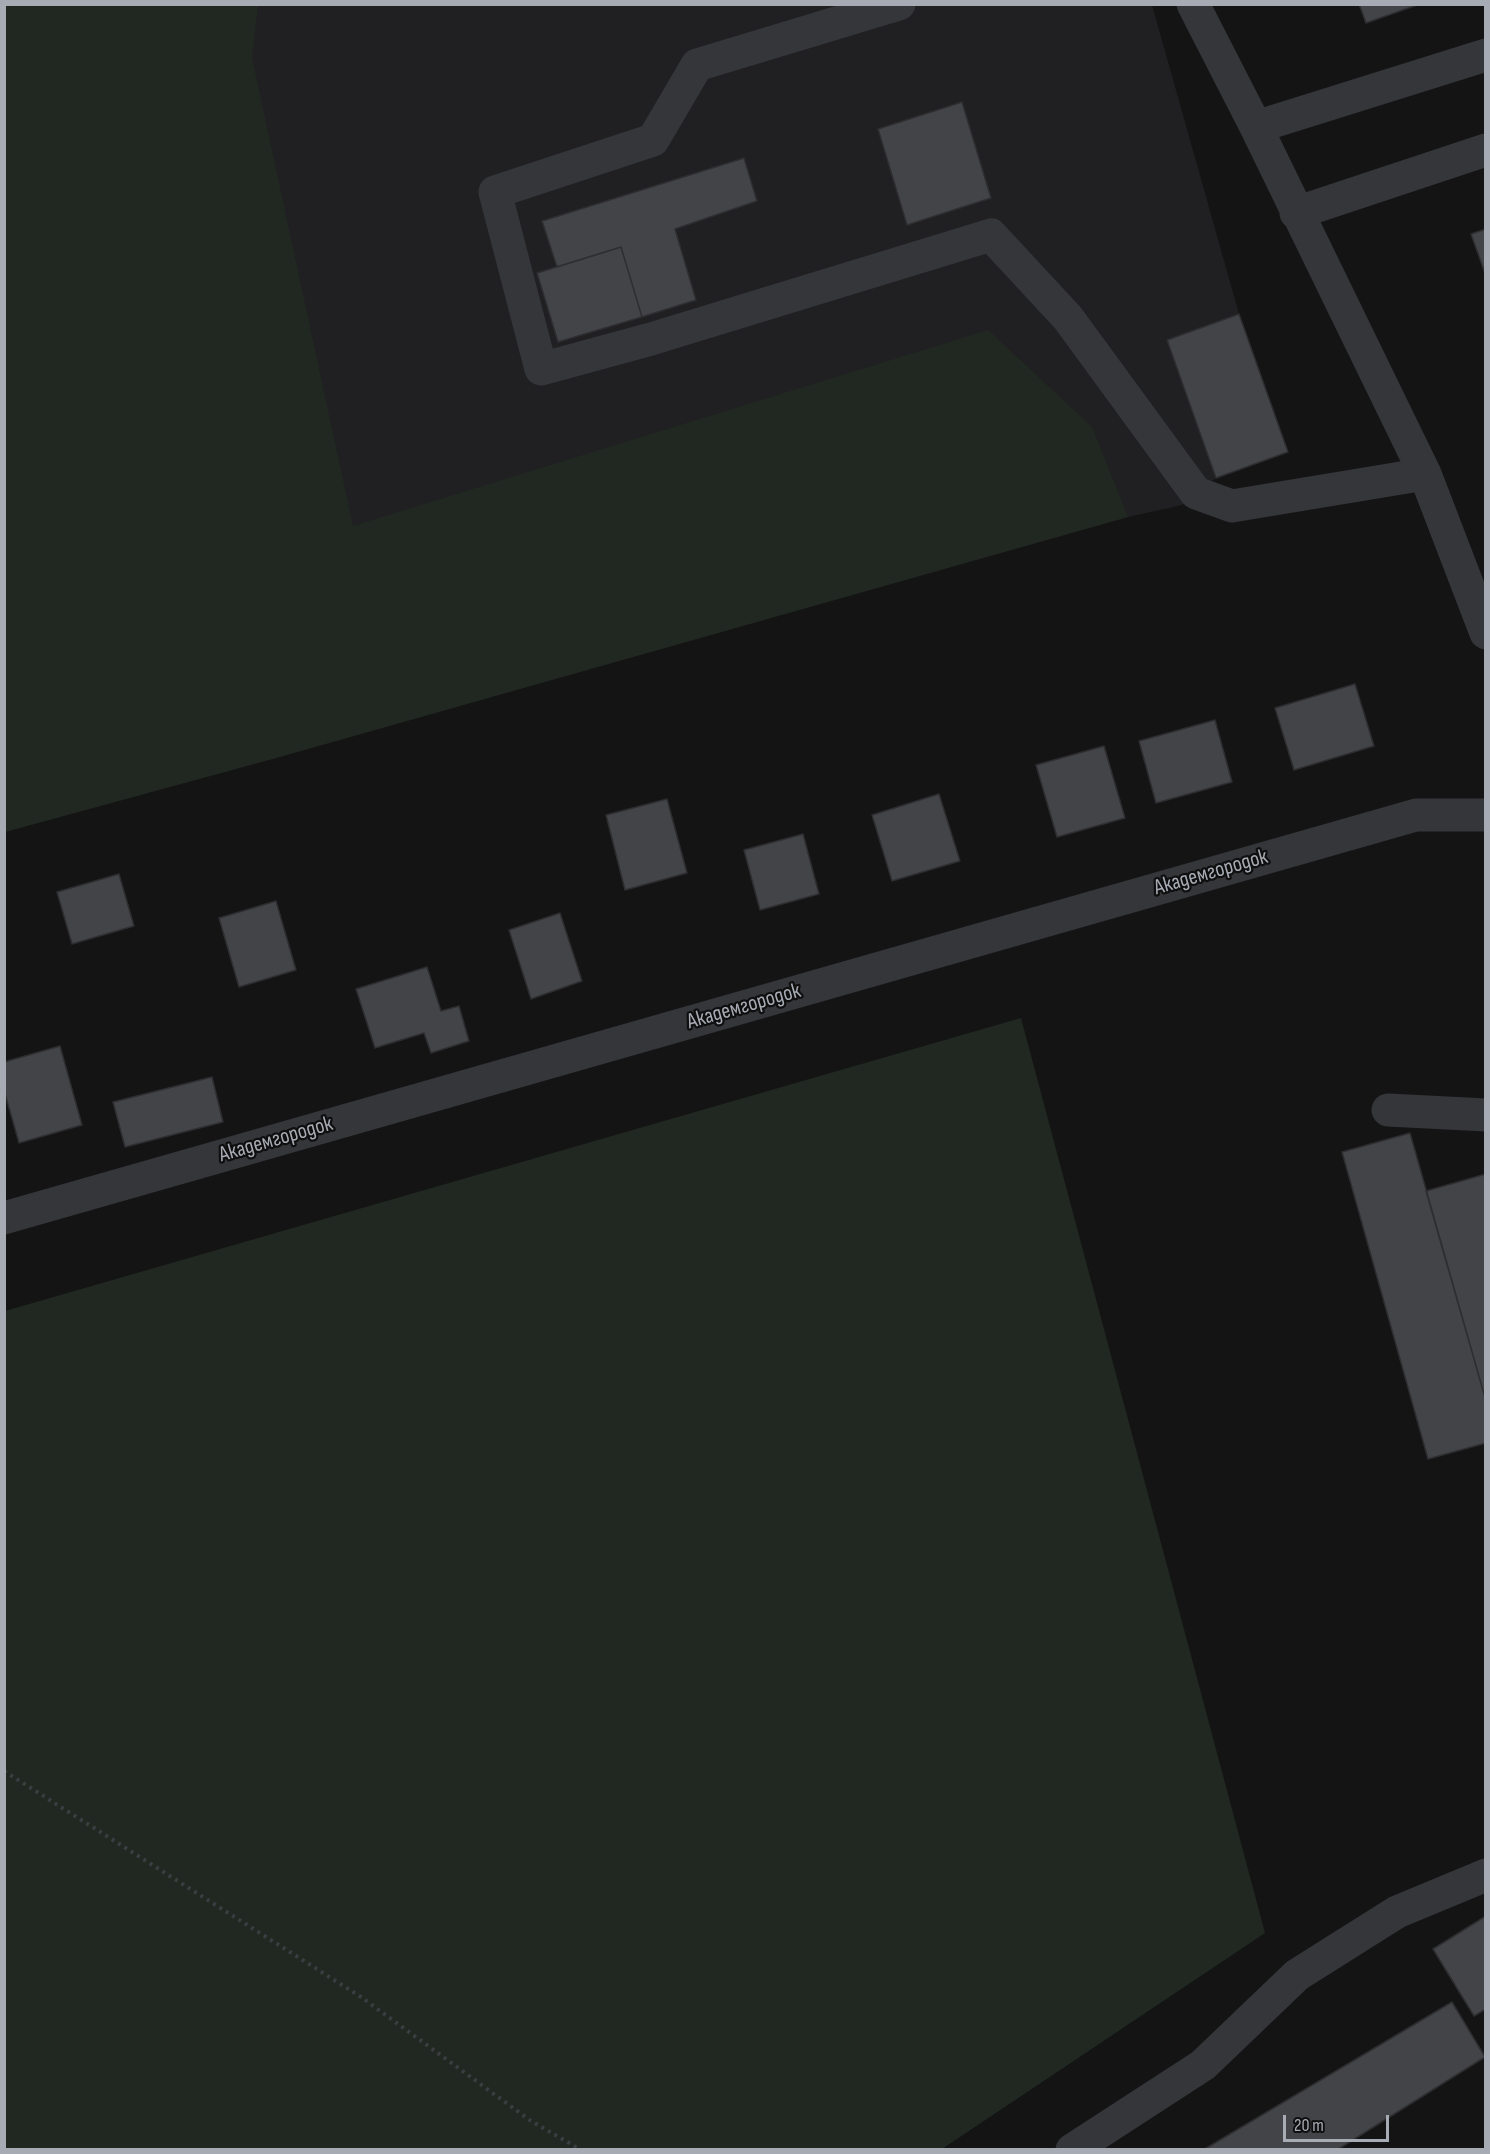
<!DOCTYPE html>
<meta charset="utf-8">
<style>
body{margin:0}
#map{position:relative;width:1490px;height:2154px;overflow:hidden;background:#141415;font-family:"Sofia Sans Condensed",sans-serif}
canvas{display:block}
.frame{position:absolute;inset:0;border:6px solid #a7acb4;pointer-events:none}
.scale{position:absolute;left:1283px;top:2115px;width:106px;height:27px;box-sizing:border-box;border:3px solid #a7acb4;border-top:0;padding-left:8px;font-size:18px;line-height:21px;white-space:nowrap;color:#a7acb4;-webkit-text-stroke:4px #0f0f10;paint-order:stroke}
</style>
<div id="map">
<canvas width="1490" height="2154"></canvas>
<div class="frame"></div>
<div class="scale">20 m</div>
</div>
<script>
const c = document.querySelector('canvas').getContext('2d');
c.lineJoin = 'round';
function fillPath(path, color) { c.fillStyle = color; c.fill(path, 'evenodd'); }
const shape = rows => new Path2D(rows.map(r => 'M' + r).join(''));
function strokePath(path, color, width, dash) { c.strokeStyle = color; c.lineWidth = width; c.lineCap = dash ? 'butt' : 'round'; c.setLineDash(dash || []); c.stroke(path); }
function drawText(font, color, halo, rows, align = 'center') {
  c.font = font + ' "Sofia Sans Condensed",sans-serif'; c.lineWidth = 4.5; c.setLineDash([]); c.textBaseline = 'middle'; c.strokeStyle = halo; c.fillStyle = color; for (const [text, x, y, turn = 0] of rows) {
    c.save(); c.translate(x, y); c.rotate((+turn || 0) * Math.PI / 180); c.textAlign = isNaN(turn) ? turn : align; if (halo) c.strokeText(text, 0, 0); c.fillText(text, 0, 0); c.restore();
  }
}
fillPath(shape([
 [5,5,1152,5,1239,314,1288,452,1216,478,1182,505,1128,517,276,758,5,832]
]), '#202022');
fillPath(shape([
 [5,4,258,5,252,58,353,526,988,330,1092,427,1128,517,276,758,5,832],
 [1021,1018,1265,1933,942,2149,5,2149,5,1311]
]), '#202821');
const building = shape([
 [1359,4,1420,4,1366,23,1359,4],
 [962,102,991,198,907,225,878,129,962,102],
 [744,158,757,201,675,229,696,300,642,317,621,247,557,267,542,221,744,158],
 [1486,229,1486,276,1471,234,1486,229],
 [621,247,642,317,558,342,537,273,621,247],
 [1239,314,1288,452,1216,478,1167,340,1239,314],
 [1355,684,1374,746,1294,770,1275,708,1355,684],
 [1215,720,1232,782,1156,803,1139,741,1215,720],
 [1104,746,1125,818,1057,837,1036,765,1104,746],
 [939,794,960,861,892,881,872,815,939,794],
 [667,799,687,873,625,890,606,815,667,799],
 [803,834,819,894,760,910,744,850,803,834],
 [119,874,134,926,72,944,57,892,119,874],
 [276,901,296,970,239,987,219,918,276,901],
 [560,913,582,981,531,999,509,930,560,913],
 [427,967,441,1011,459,1006,469,1041,431,1053,424,1033,375,1048,356,989,427,967],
 [60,1046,82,1125,19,1143,4,1090,4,1062,60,1046],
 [212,1077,223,1122,125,1147,113,1102,212,1077],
 [1410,1133,1486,1401,1486,1443,1428,1459,1342,1152,1410,1133],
 [1486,1174,1486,1401,1426,1191,1486,1174],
 [1486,1916,1486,2009,1474,2016,1433,1949,1486,1916],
 [1452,2002,1485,2057,1337,2150,1203,2150,1452,2002]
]);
fillPath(building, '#434448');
strokePath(building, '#2e2e31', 1.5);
strokePath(shape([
 [4,1771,361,1997,531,2121,581,2150]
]), '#3b3d41', 4, [3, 4.5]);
strokePath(shape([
 [899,4,697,65,653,140,495,192,541,369,651,339,991,235,1068,318,1196,493,1232,506,1425,474],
 [1193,4,1256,127,1425,474,1486,633],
 [1256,127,1486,55],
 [1296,213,1486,150],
 [1388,1110,1486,1115],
 [4,1218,1416,815,1486,815],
 [1072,2150,1203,2065,1297,1975,1397,1912,1486,1875]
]), '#35363a', 33);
drawText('22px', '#a7acb4', '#0f0f10', [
 ["Академгородок",1211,873,-16],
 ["Академгородок",744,1007,-16],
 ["Академгородок",276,1140,-16]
]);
</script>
